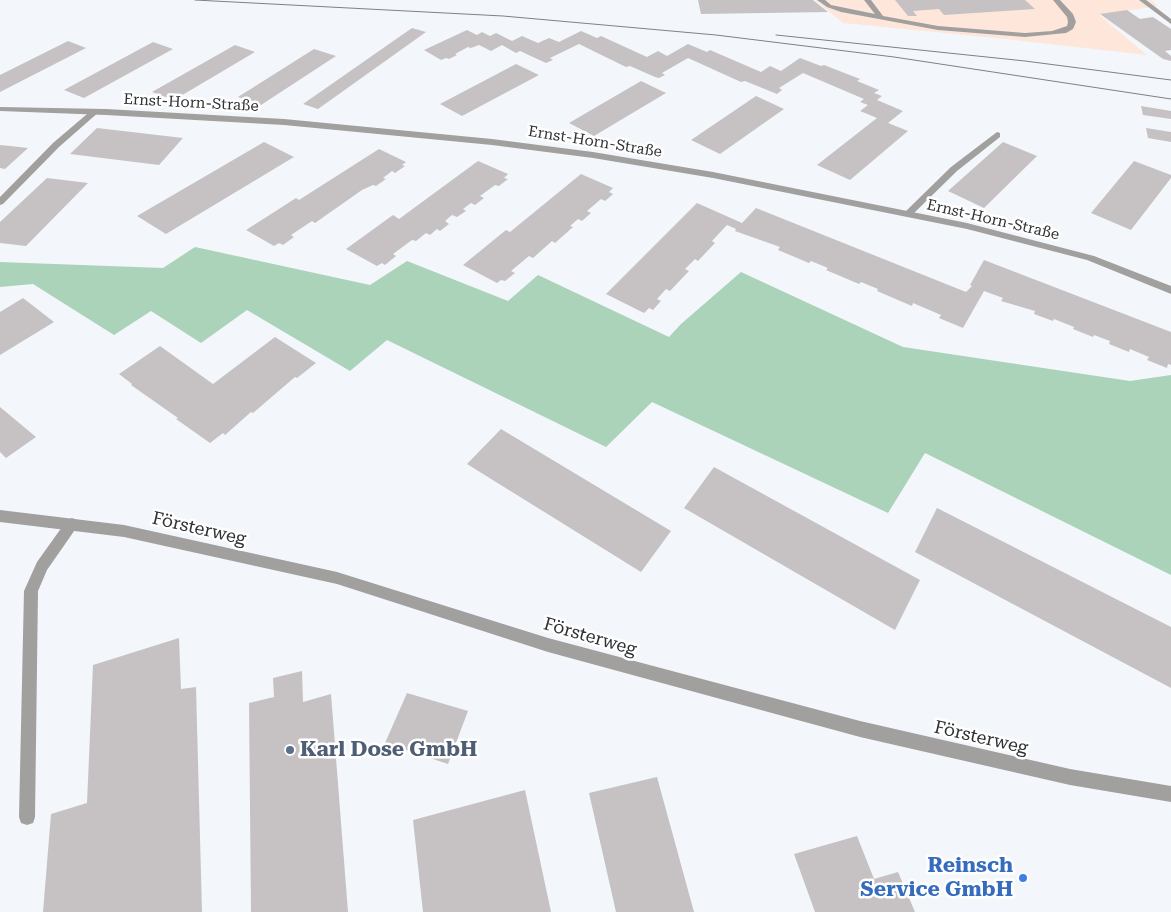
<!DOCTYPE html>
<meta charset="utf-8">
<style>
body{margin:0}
canvas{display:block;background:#f3f6fa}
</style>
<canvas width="1171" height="912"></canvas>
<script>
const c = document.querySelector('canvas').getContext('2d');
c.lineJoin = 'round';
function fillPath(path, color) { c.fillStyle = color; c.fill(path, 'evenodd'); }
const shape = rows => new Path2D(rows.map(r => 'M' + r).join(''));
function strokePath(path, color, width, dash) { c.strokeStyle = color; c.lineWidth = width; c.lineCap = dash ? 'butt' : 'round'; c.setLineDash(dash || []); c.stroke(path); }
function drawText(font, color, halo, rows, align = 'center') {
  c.font = font + ' "Roboto Serif",serif'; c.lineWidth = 5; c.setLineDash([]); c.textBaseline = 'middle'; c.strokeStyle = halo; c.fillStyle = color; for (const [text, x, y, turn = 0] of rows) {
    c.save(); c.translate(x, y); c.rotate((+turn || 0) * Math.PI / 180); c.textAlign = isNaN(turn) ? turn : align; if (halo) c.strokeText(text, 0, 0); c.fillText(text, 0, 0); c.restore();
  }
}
fillPath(shape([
 [815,0,1151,0,1158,6,1099,15,1147,55,1005,39,843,23]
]), '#fee7da');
fillPath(shape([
 [195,247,370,285,407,261,508,301,538,275,669,337,681,324,741,272,903,347,1130,381,1171,375,1171,575,925,453,888,513,652,402,606,447,387,340,350,371,247,310,201,343,151,311,114,335,33,284,0,287,0,262,163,268]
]), '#abd3ba');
fillPath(shape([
 [698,0,813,0,828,12,701,14],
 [895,0,1025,0,1035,9,944,15,939,9,913,11,917,16,908,16],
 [1127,10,1140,19,1153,17,1171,29,1171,50,1165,51,1171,56,1171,61,1163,59,1100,14],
 [412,28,426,32,318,109,303,104],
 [467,30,477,35,482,32,490,36,496,33,512,41,522,36,538,43,549,38,559,42,581,31,597,38,601,36,647,57,658,51,667,56,688,44,707,52,710,50,761,72,770,66,781,71,800,58,821,66,824,65,860,79,857,81,879,90,874,93,882,96,877,100,903,111,888,123,908,131,850,180,817,165,877,118,860,111,868,105,860,102,864,99,803,73,779,88,782,90,777,94,745,81,741,82,688,58,662,73,665,75,659,78,655,77,630,66,626,67,579,44,550,58,553,60,546,63,520,51,516,53,502,45,491,51,479,45,471,48,468,47,455,54,457,55,449,59,446,58,441,60,424,50],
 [68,41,86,48,0,92,0,75],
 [153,42,173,49,84,98,64,90],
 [235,45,255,52,174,100,152,92],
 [314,49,336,56,261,105,238,97],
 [516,64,539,75,462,116,440,104],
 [641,81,666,93,594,136,569,123],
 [756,96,784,109,720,154,691,140],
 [1141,106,1171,111,1171,119,1143,115],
 [97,128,183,138,159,165,70,154],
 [1146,128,1171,132,1171,142,1148,138],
 [264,142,294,157,166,234,137,216],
 [1003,142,1037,156,984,208,948,191],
 [0,145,10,146,28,148,5,169,0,168],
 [379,149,406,162,402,165,405,166,395,173,392,171,383,178,386,179,376,186,373,185,362,190,315,223,312,221,291,235,294,237,283,245,279,243,274,246,246,230,296,198,299,200],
 [478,161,508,174,504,178,508,179,499,186,495,185,480,196,484,198,475,205,471,203,463,209,466,211,457,217,452,215,445,221,449,224,440,231,437,229,430,235,426,233,416,241,412,240,393,254,396,256,385,265,382,263,377,266,346,249,393,215,399,219],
 [1134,161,1171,175,1171,178,1131,230,1091,213],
 [581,174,613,188,609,192,613,194,605,201,601,199,587,211,591,213,582,221,578,219,570,226,573,227,555,243,552,241,533,258,529,256,511,271,515,273,505,281,501,280,497,283,463,265,506,230,510,232],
 [47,178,88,183,26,246,0,243,0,222],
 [697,203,742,223,756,208,966,292,972,286,970,285,984,260,1171,332,1171,365,1168,364,1167,368,1147,360,1149,357,1130,349,1129,352,1109,344,1110,341,1094,335,1093,337,1073,329,1074,327,1054,319,1053,321,1034,314,1035,311,1001,301,1003,298,984,291,963,328,939,318,941,315,913,303,912,306,877,291,878,289,861,282,859,284,826,270,828,268,811,261,809,263,778,250,780,247,735,231,736,229,727,225,712,241,715,243,698,261,695,259,685,269,689,271,670,291,666,289,657,299,661,301,653,310,649,308,644,313,606,294],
 [23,298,54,322,0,355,0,312],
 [275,337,316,363,297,378,295,377,253,413,251,412,225,435,223,433,210,443,176,419,178,418,131,385,132,384,119,374,160,346,213,384],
 [0,407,36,437,6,458,0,452],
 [501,429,671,531,641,572,467,464],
 [714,467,920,580,895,630,684,508],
 [937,508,1171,627,1171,688,915,552],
 [179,638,181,689,196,687,202,912,43,912,51,814,87,803,93,665],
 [302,671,303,702,331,694,348,912,251,912,249,703,274,697,273,678],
 [407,693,468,711,448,764,385,743],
 [657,777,694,912,616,912,589,793],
 [525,790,551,912,423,912,413,820],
 [857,836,874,879,898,872,915,912,815,912,794,854]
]), '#c6c2c4');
fillPath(shape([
 [817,0,825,0,831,5,875,14,864,0,871,0,883,16,938,26,1025,33,1052,31,1067,26,1068,22,1067,17,1053,0,1060,0,1073,14,1076,22,1073,29,1066,33,1025,37,938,30,841,12,827,7,817,0],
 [1139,0,1146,0,1171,19,1171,24,1139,0],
 [93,109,100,111,59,147,3,204,0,205,0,197,53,143,93,109],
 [997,132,1000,133,1000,137,957,171,911,216,905,216,905,212,951,167,997,132],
 [72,518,77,520,79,524,47,570,38,591,35,817,33,823,27,825,21,823,19,817,24,591,37,562,67,520,72,518]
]), '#a1a09e');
fillPath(shape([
 [0,107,106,109,284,119,492,139,593,152,713,172,967,223,1094,256,1171,286,1171,294,1087,260,967,229,713,178,593,158,492,145,284,125,106,115,0,111,0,107],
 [0,510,124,525,337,572,548,638,860,721,1070,769,1171,786,1171,802,1070,785,860,737,548,652,337,584,124,537,0,522,0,510]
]), '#a1a09e');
strokePath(shape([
 [195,0,503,16,716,35,894,57,1171,99],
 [776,35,1025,61,1171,80]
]), '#7f8183', 1);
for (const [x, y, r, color] of [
 [290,750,5,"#5c6f8a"],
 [1023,878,5,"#3f7fe0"]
]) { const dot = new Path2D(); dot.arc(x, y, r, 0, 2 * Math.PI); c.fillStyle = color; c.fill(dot); strokePath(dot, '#fff', 2); }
drawText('15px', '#303132', '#fff', [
 ["Ernst-Horn-Straße",191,103,3],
 ["Ernst-Horn-Straße",595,142,9],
 ["Ernst-Horn-Straße",993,220,13]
]);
drawText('18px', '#303132', '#fff', [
 ["Försterweg",199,529,13],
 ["Försterweg",590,637,16],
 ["Försterweg",981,738,13]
]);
drawText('bold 21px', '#4e5e75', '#fff', [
 ["Karl Dose GmbH",300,750]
], 'left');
drawText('bold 21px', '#366cbe', '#fff', [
 ["Reinsch",1013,866],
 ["Service GmbH",1013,890]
], 'right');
</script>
